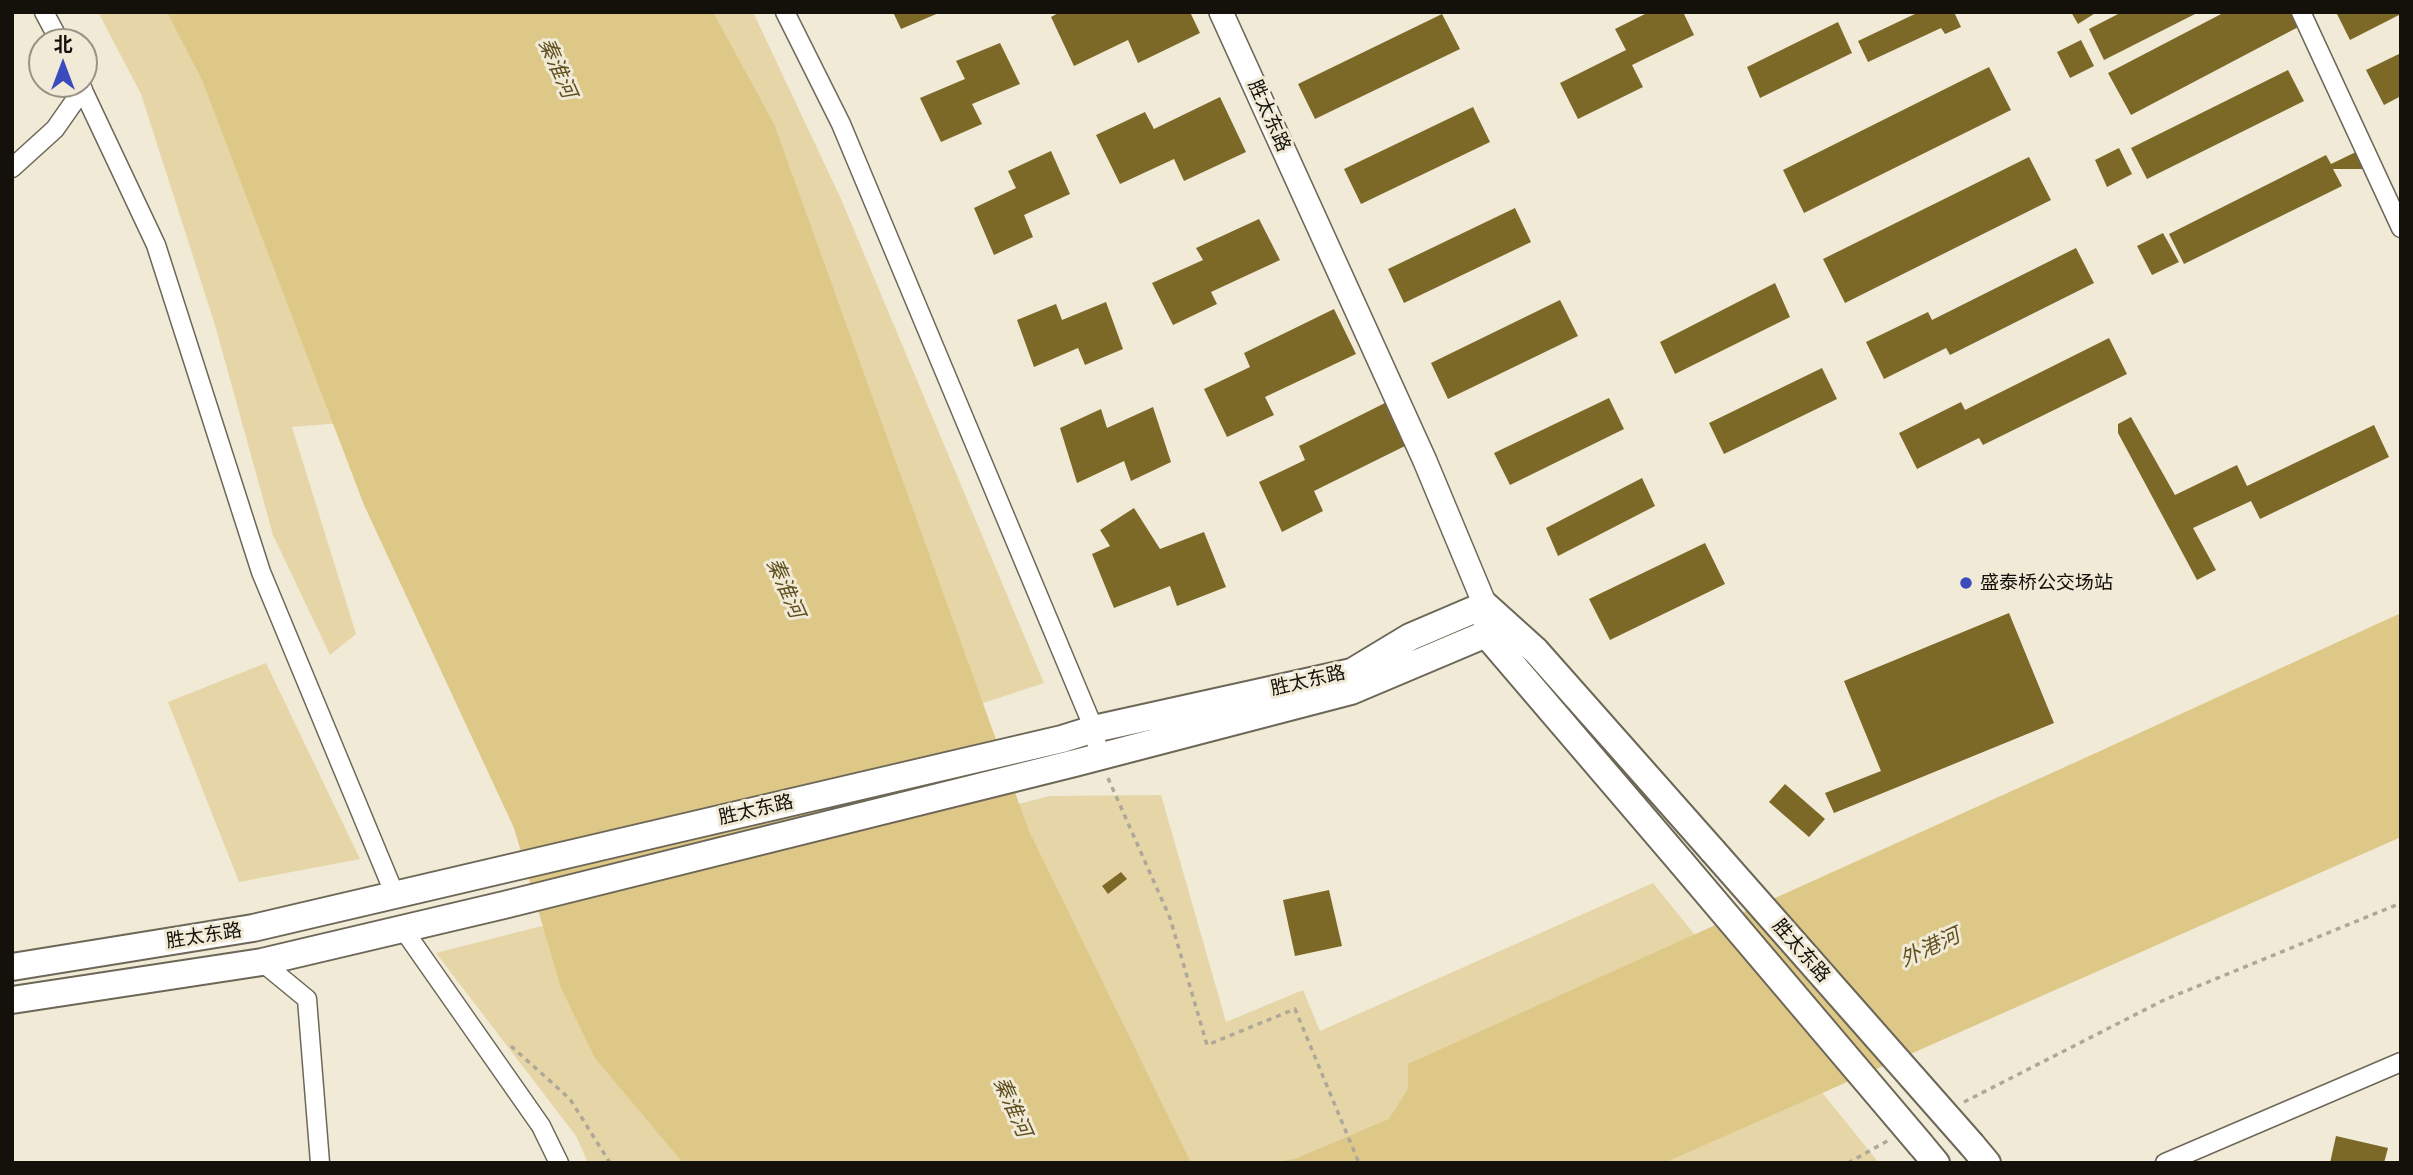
<!DOCTYPE html>
<meta charset="utf-8">
<style>
body{margin:0}
#map{position:relative;width:2413px;height:1175px;overflow:hidden;background:#f0ead7;font-family:Raleway,"Noto Sans SC",sans-serif}
canvas{display:block}
.frame{position:absolute;inset:0;border:14px solid #14110b;pointer-events:none}
.north{position:absolute;left:28px;top:28px;width:70px;height:70px;box-sizing:border-box;background:#f0ead7;border:2px solid #989385;border-radius:50%;rotate:0deg;font-size:19px;font-weight:700;line-height:28px;text-align:center;color:#14110b}
.north::after{content:'';display:block;margin:auto;width:24px;height:32px;background:#3b4abd;clip-path:polygon(50% 0,100% 100%,50% 72%,0 100%)}
</style>
<div id="map">
<canvas width="2413" height="1175"></canvas>
<div class="frame"></div>
<div class="north">北</div>
</div>
<script>
const c = document.querySelector('canvas').getContext('2d');
c.lineJoin = 'round';
function fillPath(path, color) { c.fillStyle = color; c.fill(path, 'evenodd'); }
const shape = rows => new Path2D(rows.map(r => 'M' + r).join(''));
function strokePath(path, color, width, dash) { c.strokeStyle = color; c.lineWidth = width; c.lineCap = dash ? 'butt' : 'round'; c.setLineDash(dash || []); c.stroke(path); }
function drawText(font, color, halo, rows, align = 'center') {
  c.font = font + ' Raleway,"Noto Sans SC",sans-serif'; c.lineWidth = 6; c.setLineDash([]); c.textBaseline = 'middle'; c.strokeStyle = halo; c.fillStyle = color; for (const [text, x, y, turn = 0] of rows) {
    c.save(); c.translate(x, y); c.rotate((+turn || 0) * Math.PI / 180); c.textAlign = isNaN(turn) ? turn : align; if (halo) c.strokeText(text, 0, 0); c.fillText(text, 0, 0); c.restore();
  }
}
fillPath(shape([
 [98,12,753,12,841,199,1044,683,962,710,828,382,292,427,356,634,330,655,273,535,215,325,141,94],
 [266,663,360,859,239,882,168,702],
 [1161,795,1226,1022,1303,990,1320,1031,1653,883,1879,1163,588,1163,576,1136,436,953,1050,796]
]), '#e6d6a7');
fillPath(shape([
 [167,12,713,12,774,124,1029,831,1191,1163,683,1163,595,1058,561,988,514,828,364,505,202,80],
 [2401,613,2401,837,1664,1163,1275,1163,1297,1158,1389,1119,1408,1089,1408,1064,2098,752]
]), '#dec887');
fillPath(shape([
 [893,12,941,12,901,29],
 [1060,12,1190,12,1200,33,1138,63,1128,40,1074,66,1051,17],
 [1649,12,1683,12,1694,35,1632,65,1643,87,1578,119,1560,83,1626,50,1615,29],
 [1919,12,1954,12,1961,27,1945,34,1941,28,1868,62,1858,41],
 [2071,12,2097,12,2078,24],
 [2122,12,2199,12,2104,60,2089,29],
 [2225,12,2298,12,2304,24,2131,115,2108,73],
 [2336,12,2401,12,2401,14,2350,40],
 [1442,14,1460,49,1315,119,1298,84],
 [1838,22,1852,53,1760,98,1747,67],
 [2081,40,2094,66,2070,78,2057,52],
 [1000,43,1020,84,972,104,982,124,941,142,920,98,965,79,956,61],
 [2401,53,2401,96,2384,105,2366,70],
 [1989,67,2011,110,1804,213,1783,170],
 [2288,70,2304,101,2147,179,2131,148],
 [1220,97,1246,152,1184,181,1174,159,1120,184,1096,135,1145,112,1154,129],
 [1473,107,1490,142,1361,204,1344,169],
 [2119,148,2132,174,2107,187,2095,160],
 [2360,150,2370,169,2333,169,2342,186,2184,264,2169,234,2326,155,2331,164],
 [1051,151,1070,194,1024,215,1033,237,994,255,974,208,1016,188,1008,171],
 [2029,157,2051,200,1845,303,1823,259],
 [1515,208,1531,242,1404,303,1388,269],
 [1259,219,1280,260,1211,292,1217,304,1173,325,1152,283,1203,260,1196,248],
 [2163,233,2179,262,2152,275,2137,246],
 [2076,248,2094,283,1950,355,1946,348,1884,379,1866,342,1928,312,1932,320],
 [1775,283,1790,317,1675,374,1660,342],
 [1560,300,1578,336,1448,399,1431,363],
 [1106,302,1123,349,1085,365,1078,348,1034,367,1017,320,1056,304,1062,320],
 [1334,309,1356,354,1265,397,1274,415,1227,437,1204,389,1250,367,1244,353],
 [2109,338,2127,374,1983,445,1979,438,1917,469,1899,433,1961,402,1965,410],
 [1822,368,1837,399,1724,454,1709,423],
 [1609,398,1624,429,1510,485,1494,453],
 [1387,402,1407,445,1314,491,1323,511,1282,532,1259,482,1305,460,1299,446],
 [1153,407,1171,462,1131,481,1124,461,1077,483,1060,428,1101,409,1107,428],
 [2131,417,2175,495,2237,465,2247,486,2374,425,2389,457,2260,519,2251,501,2193,528,2216,570,2197,580,2118,433,2118,424],
 [1642,478,1655,506,1558,556,1546,528],
 [1134,508,1160,549,1204,532,1226,587,1177,606,1170,586,1114,608,1092,554,1110,546,1100,530],
 [1705,543,1725,584,1610,640,1589,599],
 [2009,613,2054,723,1834,813,1825,793,1881,771,1844,681],
 [1785,784,1825,819,1809,837,1769,802],
 [1121,872,1127,879,1108,894,1102,886],
 [1329,890,1342,946,1295,956,1283,900],
 [2336,1136,2388,1148,2384,1163,2330,1163]
]), '#7d6927');
const minor = shape([
 [44,12,60,42],
 [785,12,841,124,1094,729,1099,757],
 [2301,12,2401,228],
 [80,84,156,245,261,572,395,895],
 [12,168,55,129,83,89],
 [403,929,541,1126,559,1163],
 [262,962,307,999,320,1163],
 [2165,1163,2401,1062]
]);
const tertiary = shape([
 [1221,12,1425,461,1485,605,1485,622]
]);
const secondary = shape([
 [12,967,253,928,1062,739,1094,729,1352,672,1410,637,1485,605,1536,651,1713,851],
 [12,1000,262,962,504,905,1075,763,1351,691,1486,634,1681,862],
 [1921,1145,1936,1163],
 [1972,1145,1987,1163]
]);
strokePath(minor, '#6d6757', 21);
strokePath(tertiary, '#6d6757', 26);
strokePath(secondary, '#6d6757', 30);
strokePath(shape([
 [1108,778,1170,918,1207,1045,1295,1009,1359,1163],
 [511,1046,570,1099,610,1163],
 [1964,1102,2164,1000,2401,903],
 [1848,1163,1889,1140]
]), '#ada899', 3.5, [5, 5]);
strokePath(minor, '#fff', 18);
strokePath(tertiary, '#fff', 23);
strokePath(secondary, '#fff', 26);
const secondaryBridge = shape([
 [1713,851,1972,1145],
 [1681,862,1921,1145]
]);
strokePath(secondaryBridge, '#6d6757', 30, []);
strokePath(secondaryBridge, '#fff', 26);
for (const [x, y, r, color] of [
 [1966,583,7,"#3b4abd"]
]) { const dot = new Path2D(); dot.arc(x, y, r, 0, 2 * Math.PI); c.fillStyle = color; c.fill(dot); strokePath(dot, '#f0ead7', 2.5); }
drawText('19px', '#14110b', '#f0ead7', [
 ["胜太东路",1269,116,66],
 ["胜太东路",1308,681,-13],
 ["胜太东路",756,810,-13],
 ["胜太东路",204,936,-9],
 ["胜太东路",1801,951,49]
]);
drawText('19px', '#14110b', '#f0ead7', [
 ["盛泰桥公交场站",1980,583]
], 'left');
drawText('italic 21px', '#60501f', '#f0ead7', [
 ["秦淮河",557,68,66],
 ["秦淮河",785,588,66],
 ["外港河",1930,948,-25],
 ["秦淮河",1012,1107,66]
]);
</script>
